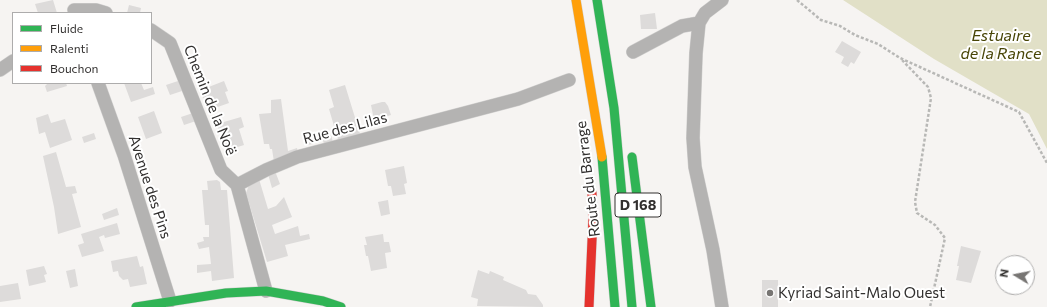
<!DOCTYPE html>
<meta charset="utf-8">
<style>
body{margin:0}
#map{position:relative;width:1047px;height:307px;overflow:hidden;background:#f6f4f2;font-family:Commissioner,sans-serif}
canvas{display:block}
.legend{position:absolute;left:12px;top:12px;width:140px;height:72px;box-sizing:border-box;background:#fff;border:1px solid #adacac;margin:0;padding:5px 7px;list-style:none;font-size:12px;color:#32302f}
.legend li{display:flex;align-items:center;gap:8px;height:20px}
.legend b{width:20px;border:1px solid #adacac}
.north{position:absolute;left:995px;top:255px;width:40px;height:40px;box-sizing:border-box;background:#fff;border:1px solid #adacac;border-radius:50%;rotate:280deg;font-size:11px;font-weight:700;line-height:16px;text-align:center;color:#32302f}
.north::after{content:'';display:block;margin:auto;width:14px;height:18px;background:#777573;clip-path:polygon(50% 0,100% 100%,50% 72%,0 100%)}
</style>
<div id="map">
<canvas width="1047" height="307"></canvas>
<ul class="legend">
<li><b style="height:5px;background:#30b455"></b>Fluide</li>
<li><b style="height:5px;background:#ff9f0a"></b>Ralenti</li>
<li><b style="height:5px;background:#e5322d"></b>Bouchon</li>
</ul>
<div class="north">N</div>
</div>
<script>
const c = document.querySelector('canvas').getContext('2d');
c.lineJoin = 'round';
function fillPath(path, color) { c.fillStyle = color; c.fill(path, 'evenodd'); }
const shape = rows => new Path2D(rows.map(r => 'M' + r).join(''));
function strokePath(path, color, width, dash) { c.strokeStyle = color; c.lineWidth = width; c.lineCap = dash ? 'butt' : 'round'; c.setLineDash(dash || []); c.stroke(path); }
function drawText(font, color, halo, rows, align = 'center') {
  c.font = font + ' Commissioner,sans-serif'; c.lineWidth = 4; c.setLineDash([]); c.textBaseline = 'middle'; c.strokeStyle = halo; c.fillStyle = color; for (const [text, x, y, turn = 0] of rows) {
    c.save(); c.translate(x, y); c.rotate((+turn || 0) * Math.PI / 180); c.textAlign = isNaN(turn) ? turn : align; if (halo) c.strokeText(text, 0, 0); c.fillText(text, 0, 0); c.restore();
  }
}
fillPath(shape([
 [843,0,1047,0,1047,149,1029,114,934,59]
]), '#e1e0c7');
fillPath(shape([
 [53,0,57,13,38,13,35,4],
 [129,5,141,8,140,13,127,13],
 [655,13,657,29,641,29,640,15],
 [842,41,861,52,854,64,851,62,848,67,841,63,844,57,835,52],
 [181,80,185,90,170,95,166,85],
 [224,81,228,91,225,92,229,103,212,109,208,96,203,98,201,90],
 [48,83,66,83,67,86,47,92,45,86],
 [124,83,141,83,144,90,153,87,155,94,131,102],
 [345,85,361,137,339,143,329,109,334,107,329,90],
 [281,99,288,151,297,148,298,153,274,162,272,149,270,149,269,144,264,144,259,114,271,113,271,100],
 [382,102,385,102,388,106,391,115,374,120,371,105],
 [154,111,162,133,146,139,138,117],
 [193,113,196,121,184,125,181,117],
 [48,114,51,123,65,119,72,140,50,148,45,132,39,134,36,118],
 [241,117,244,127,239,129,244,145,225,151,217,124],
 [94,133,96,139,84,143,82,137],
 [310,134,313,144,307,145,304,135],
 [331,135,333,142,324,144,322,137],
 [56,152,66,187,75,186,77,193,72,194,81,227,58,234,54,207,43,156],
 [404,166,407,183,404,184,406,194,393,196,391,186,388,186,385,170],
 [275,171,280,184,272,188,268,174],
 [259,179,268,209,276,206,284,197,292,217,272,225,275,234,298,226,300,236,309,234,310,239,285,245,288,256,267,262,246,193,249,185],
 [217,180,220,182,221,190,227,190,234,278,212,281,211,271,197,273,197,265,211,264,209,247,199,249,197,243,204,241,203,237,209,237,209,225,205,225,202,190,208,190,207,181],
 [388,200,390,214,381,216,378,202],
 [117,208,119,215,104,220,102,214],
 [117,223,120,234,105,238,104,235,99,237,104,251,82,257,78,245,84,243,81,234],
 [383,234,384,242,389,242,391,252,385,253,387,268,371,271,368,256,366,256,364,245,367,245,365,237],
 [961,246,981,251,971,283,956,280,959,266,957,266],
 [137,256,140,267,143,266,147,284,130,287,128,279,123,280,119,276,118,271,113,272,111,261],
 [44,266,47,274,44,275,46,282,29,286,26,270],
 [75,269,78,286,70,288,66,271],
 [478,270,489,274,490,271,504,277,503,280,526,290,528,294,536,295,543,305,543,307,477,306,478,299,471,297],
 [762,280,778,280,778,307,762,307],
 [18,283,21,299,0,302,0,286]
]), '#dddbda');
const street = shape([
 [74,10,96,10,106,13],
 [151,30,170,43,221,170,237,185],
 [633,52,682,26,699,23],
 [0,70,13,61],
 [98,83,124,155,170,301],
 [237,185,266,170,297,157,518,99,569,80],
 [237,185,266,291],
 [722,307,713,250,695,167,693,138,696,53,699,23,705,13,722,0]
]);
const fast = shape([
 [597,0,614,108,632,307],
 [602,157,615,307],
 [632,157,651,307],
 [136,307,226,293,266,291,323,301,341,307]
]);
const slow = shape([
 [576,0,602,157]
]);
const jam = shape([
 [589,307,593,218,592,193]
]);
strokePath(street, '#d2d1d0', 14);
strokePath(fast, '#d2d1d0', 10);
strokePath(slow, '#d2d1d0', 10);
strokePath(jam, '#d2d1d0', 10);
strokePath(shape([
 [797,0,821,20,840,26,855,35,878,44,900,58,1019,112,1047,163],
 [902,60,928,87,931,98,915,202,917,213,935,225,945,238,930,307]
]), '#b8b8b6', 2.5, [3, 2]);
strokePath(street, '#b4b3b2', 13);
strokePath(fast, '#30b455', 9);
strokePath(slow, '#ff9f0a', 9);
strokePath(jam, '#e5322d', 9);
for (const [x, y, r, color] of [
 [770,293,4,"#777573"]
]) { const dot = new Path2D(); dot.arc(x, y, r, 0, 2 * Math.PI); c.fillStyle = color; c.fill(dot); strokePath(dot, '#fff', 1.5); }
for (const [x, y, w] of [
 [638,205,46]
]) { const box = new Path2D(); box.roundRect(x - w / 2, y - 12, w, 24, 3); c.fillStyle = '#fff'; c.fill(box); strokePath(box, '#32302f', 1); }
drawText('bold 14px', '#32302f', null, [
 ["D 168",638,205]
]);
drawText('15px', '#32302f', '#fff', [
 ["Chemin de la Noë",210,100,68],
 ["Rue des Lilas",345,128,-15],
 ["Route du Barrage",588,179,-97],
 ["Avenue des Pins",150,187,72]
]);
drawText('15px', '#32302f', '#fff', [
 ["Kyriad Saint-Malo Ouest",778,293]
], 'left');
drawText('italic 16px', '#484506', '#fff', [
 ["Estuaire",1001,36],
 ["de la Rance",1001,54]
]);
</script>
